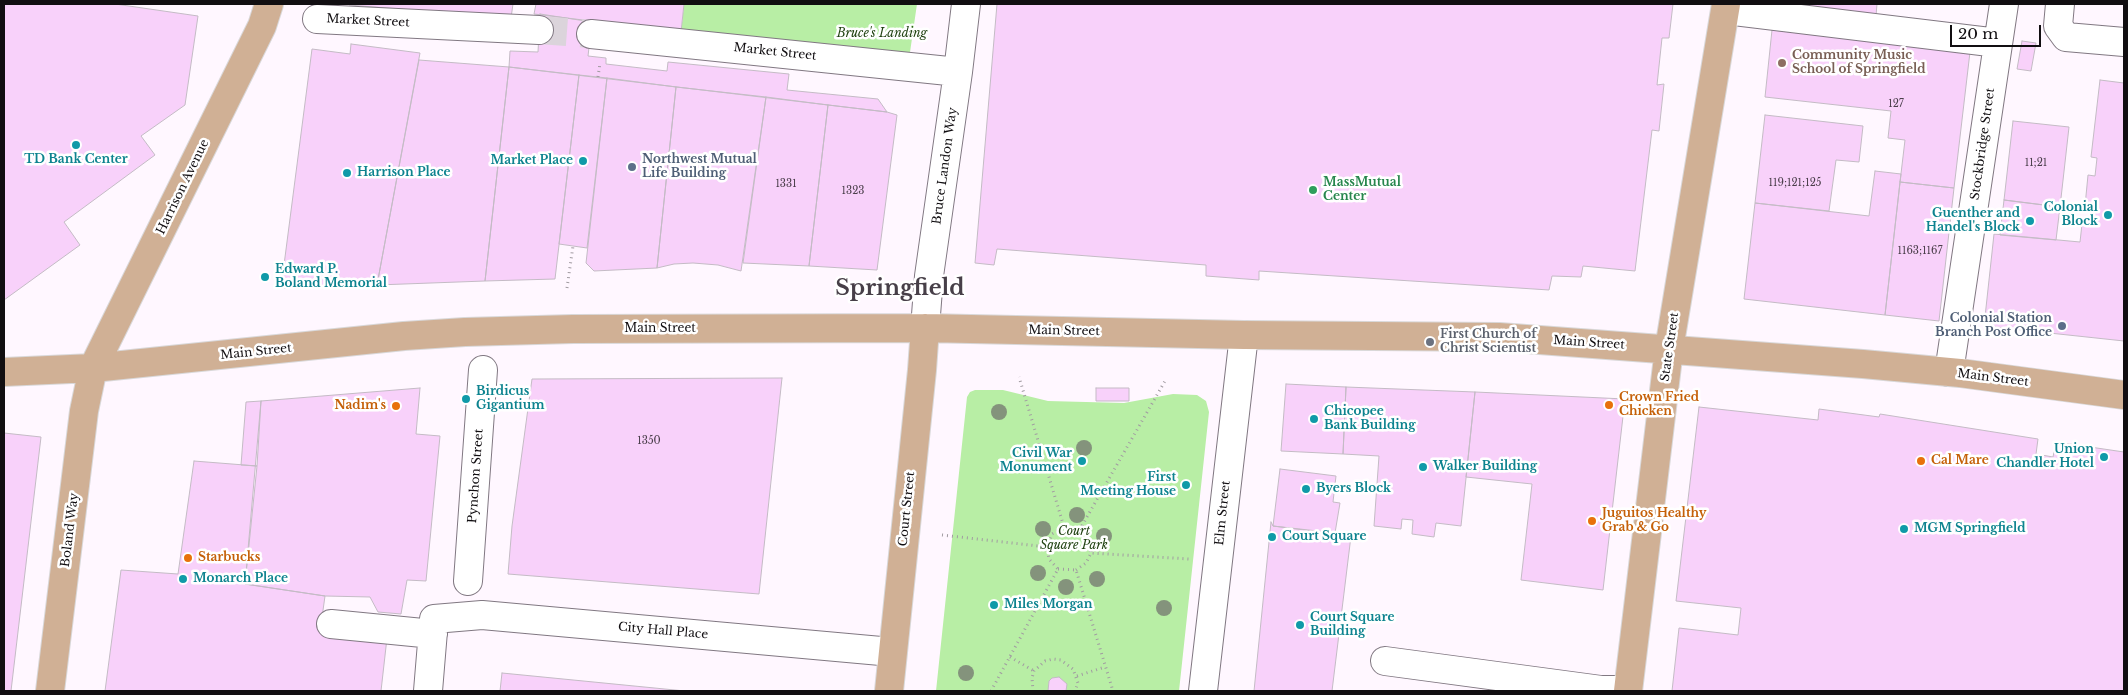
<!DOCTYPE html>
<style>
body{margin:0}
#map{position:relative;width:2128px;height:695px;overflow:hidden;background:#fff7ff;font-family:"Libre Baskerville",serif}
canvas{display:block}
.frame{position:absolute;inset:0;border:5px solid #110e11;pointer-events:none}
.scale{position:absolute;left:1950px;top:25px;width:91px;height:22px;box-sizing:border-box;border:2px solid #110e11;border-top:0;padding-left:6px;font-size:15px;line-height:18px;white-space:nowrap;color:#110e11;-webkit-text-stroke:4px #fff;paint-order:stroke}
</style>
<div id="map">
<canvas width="2128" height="695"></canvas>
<div class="frame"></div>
<div class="scale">20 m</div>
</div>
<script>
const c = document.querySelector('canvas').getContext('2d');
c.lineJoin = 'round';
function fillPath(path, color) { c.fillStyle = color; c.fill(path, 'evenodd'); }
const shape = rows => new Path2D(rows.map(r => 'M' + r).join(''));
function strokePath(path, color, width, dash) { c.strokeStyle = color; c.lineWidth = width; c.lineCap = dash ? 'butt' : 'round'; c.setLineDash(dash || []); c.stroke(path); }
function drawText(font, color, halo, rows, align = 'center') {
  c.font = font + ' "Libre Baskerville",serif'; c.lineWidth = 5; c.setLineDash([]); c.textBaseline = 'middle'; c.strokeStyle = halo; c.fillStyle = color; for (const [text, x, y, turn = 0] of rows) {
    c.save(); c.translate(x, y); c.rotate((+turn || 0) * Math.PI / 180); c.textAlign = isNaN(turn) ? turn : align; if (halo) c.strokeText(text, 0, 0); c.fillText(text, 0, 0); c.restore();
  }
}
fillPath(shape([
 [684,4,917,4,908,66,681,32],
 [975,390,1003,390,1048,401,1124,403,1173,394,1197,395,1206,401,1209,412,1179,691,936,691,967,397,970,392]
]), '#b8eea5');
const building = shape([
 [4,4,115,4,198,16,185,105,141,136,155,155,64,222,80,245,4,300,4,4],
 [348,4,513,4,511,18,349,5,348,4],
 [536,4,684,4,681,32,534,14,536,4],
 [997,4,1673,4,1669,38,1662,38,1657,85,1664,84,1659,131,1652,130,1635,271,1583,266,1581,277,1552,276,1549,290,1259,271,1259,280,1206,276,1206,265,997,249,994,265,975,263,997,4],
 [1774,4,1877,4,1876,16,1774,4],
 [540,14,592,22,588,56,606,58,606,64,667,71,668,62,789,74,787,90,878,99,887,112,509,67,510,51,538,52,540,14],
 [1772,30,1970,52,1954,188,1900,182,1905,140,1888,138,1891,111,1765,97,1772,30],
 [2022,41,2036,43,2031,71,2017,69,2022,41],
 [351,44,420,53,377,285,281,288,312,49,350,54,351,44],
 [419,60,509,67,485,281,377,285,419,60],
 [509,67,579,75,555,279,485,281,509,67],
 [579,75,607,78,587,248,559,244,579,75],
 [607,78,676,87,657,268,594,271,586,263,607,78],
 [2100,80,2124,83,2124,341,1984,326,1994,234,2080,242,2082,224,2090,225,2092,207,2085,206,2088,175,2095,176,2097,158,2091,157,2100,80],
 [676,87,766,97,741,271,718,265,693,263,674,264,657,268,676,87],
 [766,97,828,105,809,266,743,263,766,97],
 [828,105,887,112,897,115,877,270,809,266,828,105],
 [1765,115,1863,126,1859,162,1836,160,1829,211,1755,203,1765,115],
 [2013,121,2069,127,2060,207,2004,200,2013,121],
 [1875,171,1901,174,1885,315,1744,299,1755,203,1869,216,1875,171],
 [1900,182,1954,188,1939,321,1885,315,1900,182],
 [2004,200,2060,207,2056,240,2000,235,2004,200],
 [782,378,759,594,508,574,512,526,532,379,782,378],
 [1286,384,1346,387,1343,454,1281,451,1286,384],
 [1346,387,1475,392,1461,526,1436,523,1434,537,1412,534,1413,520,1402,519,1401,529,1374,526,1379,456,1343,454,1346,387],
 [420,388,416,434,440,436,426,581,407,580,401,614,378,612,370,597,325,596,245,584,261,401,420,388],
 [1096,388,1129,388,1129,401,1096,401,1096,388],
 [1475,392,1625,399,1603,590,1521,580,1532,484,1466,477,1475,392],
 [261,401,257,466,241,465,246,402,261,401],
 [1699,407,1818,420,1819,409,1879,417,1880,414,2038,439,2036,454,2053,457,2056,442,2124,452,2124,691,1672,691,1679,628,1738,635,1741,608,1676,601,1699,407],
 [4,433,41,437,11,691,4,691,4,433],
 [194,461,257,466,245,584,325,596,320,632,387,638,381,691,105,691,121,570,178,574,194,461],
 [1280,469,1336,476,1333,502,1340,503,1335,533,1273,526,1280,469],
 [1271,522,1273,526,1351,536,1332,691,1254,691,1271,522],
 [502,673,685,691,500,691,502,673],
 [1059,677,1067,684,1066,691,1048,691,1049,681,1052,678,1059,677]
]);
fillPath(building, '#f8d1fa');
strokePath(building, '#c4bbc5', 1);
strokePath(shape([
 [539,30,591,34]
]), '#dbd4db', 28, [28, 14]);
const minor = shape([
 [2060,4,2058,26,2066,37,2124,42],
 [1726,10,1998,43],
 [317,19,539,30],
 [591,34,958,72],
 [925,328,929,276,958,72,966,4],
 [1949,372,2004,4],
 [468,581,483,370],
 [331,624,433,634],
 [1385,661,1601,690,1628,690],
 [428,691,434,619,482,615,892,652],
 [1203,691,1244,335]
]);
const major = shape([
 [4,372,93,368,404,336,465,332,573,329,925,328,1244,335,1499,337,1863,364,1960,373,2124,395],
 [50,691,84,411,93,368,262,26,269,4],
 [889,691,922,370,925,328],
 [1628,691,1669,349,1726,4]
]);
strokePath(minor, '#817882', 30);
strokePath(major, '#d9d8d9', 30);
strokePath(shape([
 [598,77,600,63],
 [567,288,573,246],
 [1064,527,1080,529,1165,381],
 [1080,529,1089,540,1091,553],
 [942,535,1047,547,1052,534,1064,527,1019,377],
 [1058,569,1076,570,1113,691],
 [1076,570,1086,563,1091,553,1189,559],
 [1010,657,1034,671],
 [1077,676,1105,667],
 [808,691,808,690],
 [991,691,1058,569,1049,559,1047,547],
 [1033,691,1032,678,1034,671,1045,661,1053,659,1061,660,1073,669,1078,683,1075,691]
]), '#a19ba1', 3, [1, 4]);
strokePath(minor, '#fff', 28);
strokePath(major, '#d0b095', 28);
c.fillStyle = '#84937c';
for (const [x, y] of [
 [999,412],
 [1084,448],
 [1077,515],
 [1043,529],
 [1104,536],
 [1038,573],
 [1097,579],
 [1066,587],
 [1164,608],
 [966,673]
]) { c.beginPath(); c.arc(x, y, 8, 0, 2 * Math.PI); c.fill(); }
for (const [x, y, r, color] of [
 [1782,63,5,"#8d6e63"],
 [76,145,5,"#0f9aa8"],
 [583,161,5,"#0f9aa8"],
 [632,167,5,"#5c6f8a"],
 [347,173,5,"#0f9aa8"],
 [1313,190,5,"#2e9e5b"],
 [2108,215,5,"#0f9aa8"],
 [2030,221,5,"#0f9aa8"],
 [265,277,5,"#0f9aa8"],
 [2062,326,5,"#5c6f8a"],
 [1430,342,5,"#6b7280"],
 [466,399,5,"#0f9aa8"],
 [1609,405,5,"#e8710a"],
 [396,406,5,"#e8710a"],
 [1314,419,5,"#0f9aa8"],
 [2104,457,5,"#0f9aa8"],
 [1082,461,5,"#0f9aa8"],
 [1921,461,5,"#e8710a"],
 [1423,467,5,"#0f9aa8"],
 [1186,485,5,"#0f9aa8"],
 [1306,489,5,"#0f9aa8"],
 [1592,521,5,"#e8710a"],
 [1904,529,5,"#0f9aa8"],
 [1272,537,5,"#0f9aa8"],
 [188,558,5,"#e8710a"],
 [183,579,5,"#0f9aa8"],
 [994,605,5,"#0f9aa8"],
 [1300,625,5,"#0f9aa8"]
]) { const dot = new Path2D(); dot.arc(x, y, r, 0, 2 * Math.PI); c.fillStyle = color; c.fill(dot); strokePath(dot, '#fff', 2); }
drawText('10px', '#4b3f4b', null, [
 ["127",1896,104],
 ["11;21",2036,163],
 ["119;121;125",1795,183],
 ["1331",786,184],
 ["1323",853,191],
 ["1163;1167",1920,251],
 ["1350",649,441]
]);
drawText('12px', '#110e11', '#fff', [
 ["Market Street",368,21,3],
 ["Market Street",775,52,6],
 ["Stockbridge Street",1983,144,-82],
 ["Bruce Landon Way",945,166,-82],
 ["Harrison Avenue",183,187,-64],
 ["Main Street",660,329],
 ["Main Street",1064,331,1],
 ["Main Street",1589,343,4],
 ["State Street",1670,347,-82],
 ["Main Street",256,352,-6],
 ["Main Street",1993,378,7],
 ["Pynchon Street",476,476,-86],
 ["Court Street",907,509,-84],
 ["Elm Street",1223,513,-84],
 ["Boland Way",70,530,-83],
 ["City Hall Place",663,631,5]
]);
drawText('italic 12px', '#204211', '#fff', [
 ["Bruce's Landing",882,34],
 ["Court",1074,532],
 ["Square Park",1074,546]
]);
drawText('bold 12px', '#785e54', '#fff', [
 ["Community Music",1792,56],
 ["School of Springfield",1792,70]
], 'left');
drawText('bold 12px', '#0d838f', '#fff', [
 ["TD Bank Center",76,160,"center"],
 ["Market Place",573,161,"right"],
 ["Harrison Place",357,173],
 ["Colonial",2098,208,"right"],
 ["Block",2098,222,"right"],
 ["Guenther and",2020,214,"right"],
 ["Handel's Block",2020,228,"right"],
 ["Edward P.",275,270],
 ["Boland Memorial",275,284],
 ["Birdicus",476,392],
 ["Gigantium",476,406],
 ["Chicopee",1324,412],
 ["Bank Building",1324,426],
 ["Union",2094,450,"right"],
 ["Chandler Hotel",2094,464,"right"],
 ["Civil War",1072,454,"right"],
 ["Monument",1072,468,"right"],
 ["Walker Building",1433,467],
 ["First",1176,478,"right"],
 ["Meeting House",1176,492,"right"],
 ["Byers Block",1316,489],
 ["MGM Springfield",1914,529],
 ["Court Square",1282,537],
 ["Monarch Place",193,579],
 ["Miles Morgan",1004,605],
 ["Court Square",1310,618],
 ["Building",1310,632]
], 'left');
drawText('bold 12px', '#4e5e75', '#fff', [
 ["Northwest Mutual",642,160],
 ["Life Building",642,174],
 ["Colonial Station",2052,319,"right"],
 ["Branch Post Office",2052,333,"right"]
], 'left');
drawText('bold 12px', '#27864d', '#fff', [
 ["MassMutual",1323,183],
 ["Center",1323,197]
], 'left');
drawText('bold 12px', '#5b616d', '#fff', [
 ["First Church of",1440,335],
 ["Christ Scientist",1440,349]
], 'left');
drawText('bold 12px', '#c56008', '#fff', [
 ["Crown Fried",1619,398],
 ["Chicken",1619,412],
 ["Nadim's",386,406,"right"],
 ["Cal Mare",1931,461],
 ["Juguitos Healthy",1602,514],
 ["Grab & Go",1602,528],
 ["Starbucks",198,558]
], 'left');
drawText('bold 22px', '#473f48', '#fff', [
 ["Springfield",900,289]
]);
</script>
